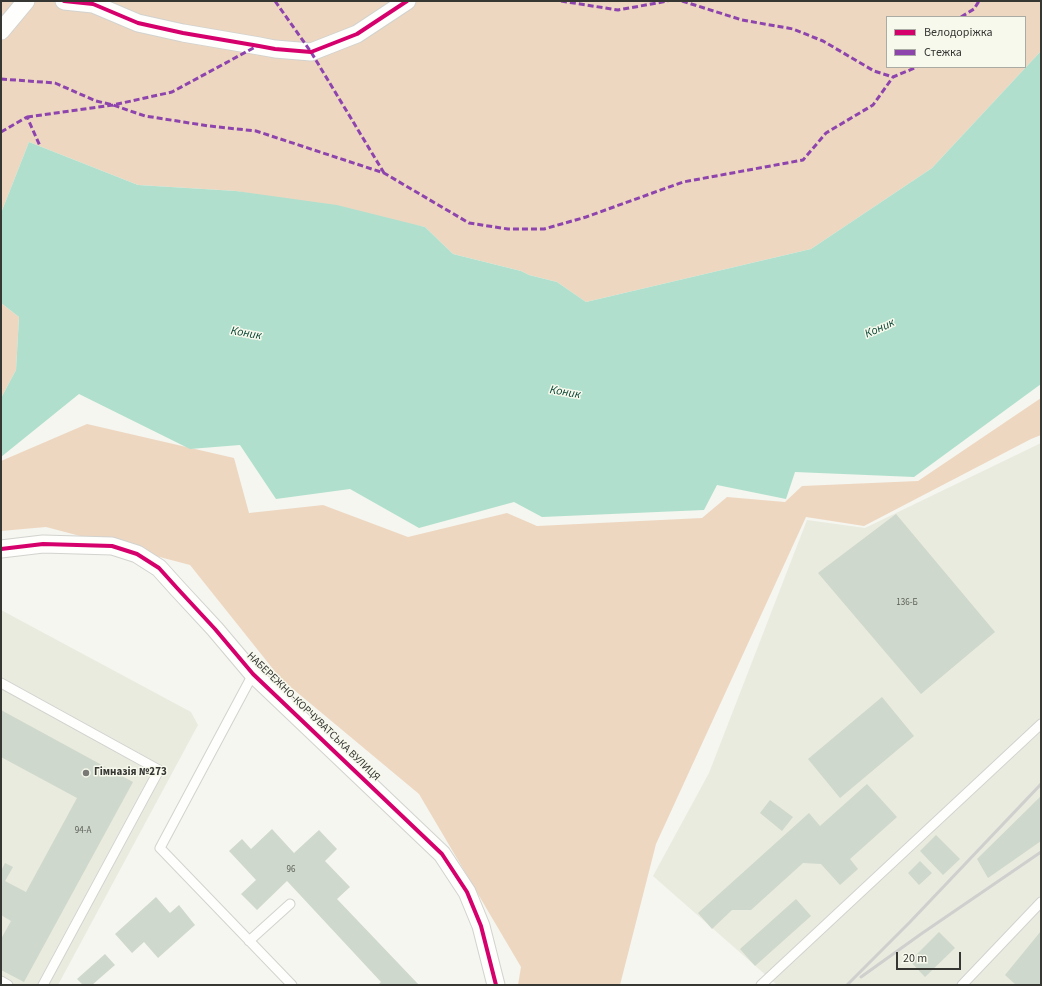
<!DOCTYPE html>
<meta charset="utf-8">
<style>
body{margin:0}
#map{position:relative;width:1042px;height:986px;overflow:hidden;background:#f5f6f0;font-family:"Source Sans 3",sans-serif}
canvas{display:block}
.frame{position:absolute;inset:0;border:2px solid #363733;pointer-events:none}
.legend{position:absolute;left:886px;top:16px;width:140px;height:52px;box-sizing:border-box;background:#f7f9ed;border:1px solid #aaaba3;margin:0;padding:5px 7px;list-style:none;font-size:12px;color:#363733}
.legend li{display:flex;align-items:center;gap:8px;height:20px}
.legend b{width:20px;border:1px solid #aaaba3}
.scale{position:absolute;left:896px;top:952px;width:65px;height:18px;box-sizing:border-box;border:2px solid #363733;border-top:0;padding-left:5px;font-size:12px;line-height:14px;white-space:nowrap;color:#363733;-webkit-text-stroke:3px #f7f9ed;paint-order:stroke}
</style>
<div id="map">
<canvas width="1042" height="986"></canvas>
<div class="frame"></div>
<ul class="legend">
<li><b style="height:5px;background:#d6006c"></b>Велодоріжка</li>
<li><b style="height:5px;background:#8e44ad"></b>Стежка</li>
</ul>
<div class="scale">20 m</div>
</div>
<script>
const c = document.querySelector('canvas').getContext('2d');
c.lineJoin = 'round';
function fillPath(path, color) { c.fillStyle = color; c.fill(path, 'evenodd'); }
const shape = rows => new Path2D(rows.map(r => 'M' + r).join(''));
function strokePath(path, color, width, dash) { c.strokeStyle = color; c.lineWidth = width; c.lineCap = dash ? 'butt' : 'round'; c.setLineDash(dash || []); c.stroke(path); }
function drawText(font, color, halo, rows, align = 'center') {
  c.font = font + ' "Source Sans 3",sans-serif'; c.lineWidth = 3; c.setLineDash([]); c.textBaseline = 'middle'; c.strokeStyle = halo; c.fillStyle = color; for (const [text, x, y, turn = 0] of rows) {
    c.save(); c.translate(x, y); c.rotate((+turn || 0) * Math.PI / 180); c.textAlign = isNaN(turn) ? turn : align; if (halo) c.strokeText(text, 0, 0); c.fillText(text, 0, 0); c.restore();
  }
}
fillPath(shape([
 [1041,443,1041,985,777,985,653,876,709,773,807,520,865,528],
 [1,610,191,712,198,725,58,985,1,985]
]), '#e9ebdf');
fillPath(shape([
 [1,1,1041,1,1041,51,932,168,811,249,586,302,557,282,529,275,521,271,453,254,425,227,236,191,138,185,29,142,1,213],
 [887,17,1025,17,1025,67,887,67],
 [1,303,19,317,16,370,1,398],
 [1041,398,1041,435,1031,439,864,526,806,517,656,844,620,985,518,985,521,967,419,794,281,679,190,565,46,527,1,531,1,461,87,424,234,458,249,513,323,505,408,537,507,513,537,526,702,518,727,497,785,502,802,486,918,481]
]), '#eed7c1');
fillPath(shape([
 [1041,51,1041,384,914,477,795,472,786,499,717,485,704,510,542,517,514,502,419,528,350,489,276,499,240,445,190,449,79,394,1,457,1,398,16,370,19,317,1,303,1,213,29,142,138,185,236,191,337,205,425,227,453,254,521,271,529,275,557,282,586,302,811,249,932,168]
]), '#b0e0cd');
fillPath(shape([
 [896,514,995,632,921,694,818,573],
 [882,697,914,736,840,798,808,759],
 [1,710,133,782,24,982,1,970,1,939,11,921,1,915,1,871,5,863,13,867,5,881,26,892,77,798,1,757],
 [867,784,897,817,850,859,858,869,840,885,821,864,803,863,751,910,732,910,712,929,698,913,809,813,820,826],
 [1041,796,1041,841,988,878,977,859],
 [770,800,793,817,782,831,760,813],
 [272,829,294,853,319,830,337,849,325,861,350,887,337,899,419,985,378,985,381,982,287,881,257,910,241,894,256,880,229,851,242,839,251,849],
 [936,835,960,859,943,875,920,851],
 [920,861,932,873,919,885,908,873],
 [156,897,170,913,179,905,195,925,158,958,144,942,132,953,115,934],
 [796,899,811,916,755,966,740,949],
 [1041,931,1041,985,1016,985,1005,975],
 [939,932,955,948,925,977,910,961],
 [105,954,115,965,92,985,83,985,77,979]
]), '#cfd8cc');
const service = shape([
 [253,674,160,848,292,985],
 [1,683,159,770,43,985],
 [249,941,290,904],
 [1,981,8,985],
 [761,985,1041,724],
 [962,985,1041,902]
]);
const minor = shape([
 [64,1,93,4,138,23,183,33,259,46,275,49,311,52,357,34,407,1],
 [1,31,26,1],
 [1,549,43,544,112,546,137,554,159,568,177,588,215,629,253,674,442,854,467,892,481,926,496,985]
]);
strokePath(service, '#d2d2ce', 11);
strokePath(minor, '#d2d2ce', 19);
strokePath(service, '#fefefd', 9);
strokePath(minor, '#fefefd', 17);
strokePath(shape([
 [861,977,921,934,1041,852],
 [847,985,910,922,1041,784]
]), '#cfcfce', 3);
strokePath(shape([
 [275,1,311,52,384,173],
 [561,1,618,10,668,1],
 [682,1,742,20,793,29,823,41,874,71,893,77,917,67],
 [961,17,974,9,979,1],
 [1,79,55,83,96,101,113,105,145,116,209,126,256,131,384,173,469,223,508,229,544,229,586,217,683,182,803,160,826,133,873,105,893,77],
 [27,117,113,105,172,92,257,46],
 [1,132,27,117,40,146]
]), '#8e44ad', 3, [6, 3]);
strokePath(shape([
 [64,1,93,4,138,23,183,33,259,46,275,49,311,52,357,34,407,1],
 [1,549,43,544,112,546,137,554,159,568,177,588,215,629,253,674,442,854,467,892,481,926,496,985]
]), '#d6006c', 4);
for (const [x, y, r, color] of [
 [86,773,4,"#797a75"]
]) { const dot = new Path2D(); dot.arc(x, y, r, 0, 2 * Math.PI); c.fillStyle = color; c.fill(dot); strokePath(dot, '#f7f9ed', 1.5); }
drawText('9px', '#5c5f59', null, [
 ["136-Б",907,603],
 ["94-А",83,831],
 ["96",291,870]
]);
drawText('11px', '#363733', '#f7f9ed', [
 ["НАБЕРЕЖНО-КОРЧУВАТСЬКА ВУЛИЦЯ",313,717,44]
]);
drawText('bold 11px', '#363733', '#f7f9ed', [
 ["Гімназія №273",94,773]
], 'left');
drawText('italic 12px', '#0a4636', '#f7f9ed', [
 ["Коник",880,329,-24],
 ["Коник",246,334,10],
 ["Коник",565,393,10]
]);
</script>
